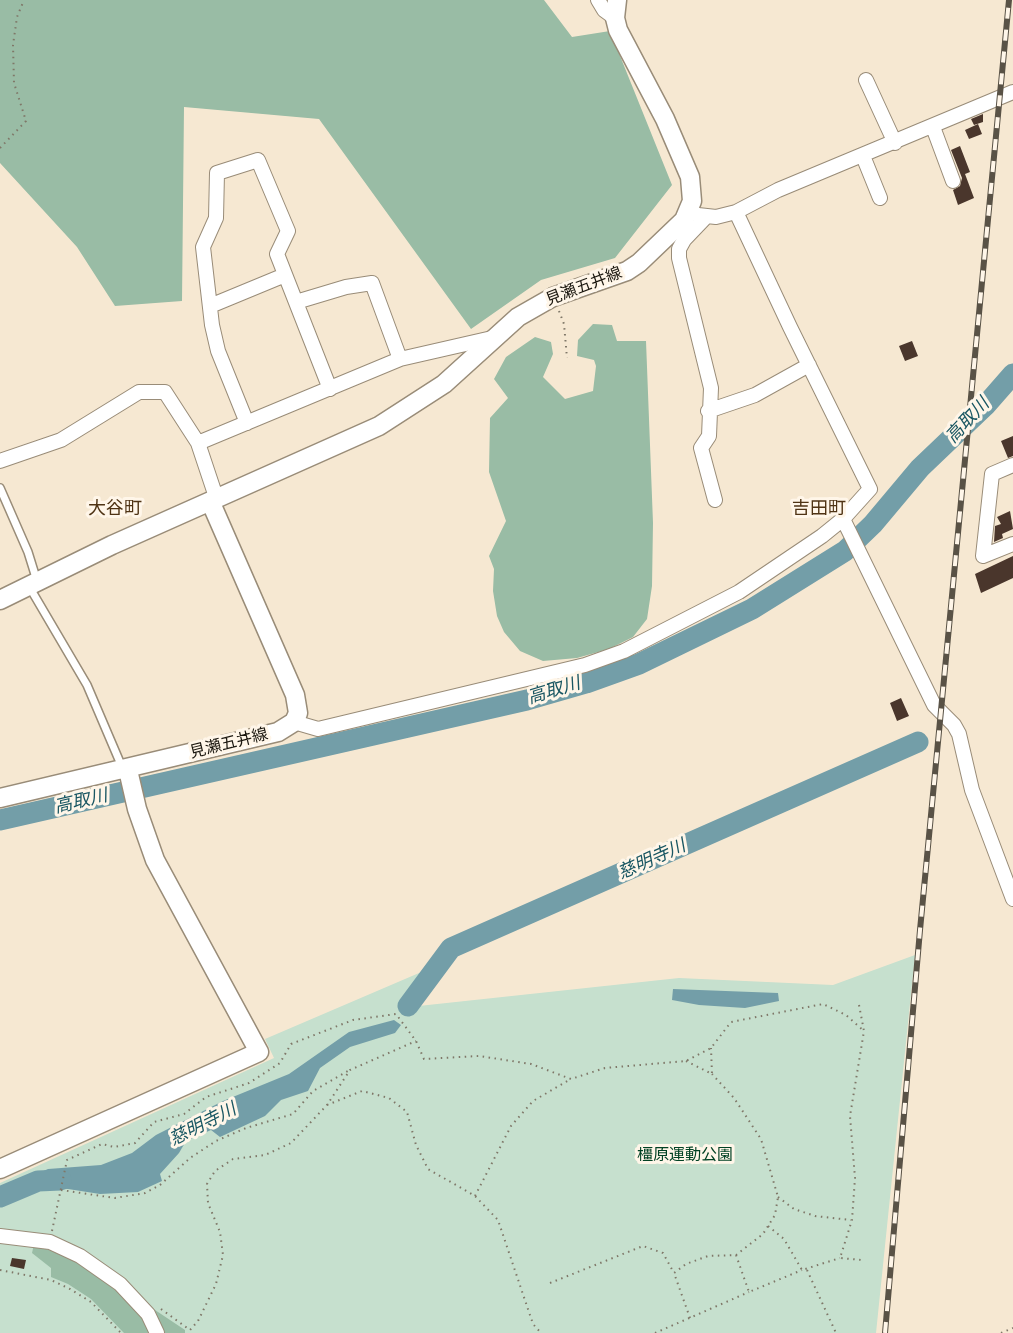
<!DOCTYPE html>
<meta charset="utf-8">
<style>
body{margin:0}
canvas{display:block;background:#f6e8d2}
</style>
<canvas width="1013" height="1333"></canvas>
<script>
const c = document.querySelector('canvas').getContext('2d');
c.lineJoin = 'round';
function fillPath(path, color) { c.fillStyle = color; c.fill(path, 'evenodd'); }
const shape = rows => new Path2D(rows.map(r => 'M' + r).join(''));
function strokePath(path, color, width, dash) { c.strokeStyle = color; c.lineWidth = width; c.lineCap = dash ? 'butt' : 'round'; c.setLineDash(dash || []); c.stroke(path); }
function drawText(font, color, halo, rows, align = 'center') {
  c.font = font + ' "DM Sans","Noto Sans JP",sans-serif'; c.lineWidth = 6; c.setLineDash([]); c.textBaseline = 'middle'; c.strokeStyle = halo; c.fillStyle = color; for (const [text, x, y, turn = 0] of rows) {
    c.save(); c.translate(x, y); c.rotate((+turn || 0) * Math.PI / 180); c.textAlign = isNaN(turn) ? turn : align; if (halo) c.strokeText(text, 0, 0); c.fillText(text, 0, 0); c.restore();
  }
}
fillPath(shape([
 [915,955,876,1333,0,1333,0,1183,274,1058,265,1039,433,967,400,1008,679,978,833,985]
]), '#c6e0ce');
fillPath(shape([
 [0,0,544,0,572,37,610,31,672,185,615,258,541,280,471,329,319,119,184,107,182,301,115,306,77,247,0,163],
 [593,324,612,325,617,341,646,341,653,523,652,586,647,619,633,637,609,649,577,658,543,661,520,651,504,632,497,616,493,591,494,569,489,556,506,521,489,472,490,418,508,398,494,379,506,357,535,337,551,342,553,354,543,377,565,399,593,391,596,366,594,360,577,356,578,340],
 [34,1244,69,1258,113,1285,147,1324,151,1333,124,1333,91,1299,68,1284,51,1277,51,1268,32,1253],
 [149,1306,185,1330,185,1333,163,1333]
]), '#99bca5');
fillPath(shape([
 [673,989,778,993,779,1001,745,1008,699,1005,672,1000],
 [394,1020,401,1025,395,1033,350,1047,320,1068,308,1091,281,1100,265,1116,220,1137,211,1130,186,1141,179,1153,160,1174,162,1181,138,1192,100,1194,68,1189,35,1187,30,1177,48,1169,101,1165,132,1153,156,1135,223,1101,289,1074,349,1032]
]), '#739ea8');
strokePath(shape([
 [0,820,527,700,586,683,639,664,752,609,845,551,873,524,920,468,985,406,1013,374],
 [408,1006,451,948,918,742],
 [0,1197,38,1181,61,1180]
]), '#739ea8', 21);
fillPath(shape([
 [983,114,983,122,974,125,971,119],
 [978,124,982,134,969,139,965,130],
 [960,146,970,172,965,174,974,198,958,205,953,190,960,186,962,178,951,150],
 [912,341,918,356,905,361,899,346],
 [1013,436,1013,456,1008,458,1001,441],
 [1010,511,1013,529,1002,534,1003,538,994,542,995,526,1001,524,997,517],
 [1013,556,1013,578,981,593,975,574],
 [901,698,909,716,897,721,890,703],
 [12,1258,26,1260,24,1269,10,1266]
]), '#4a362c');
const lane = shape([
 [0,488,28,552,37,581],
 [30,588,87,685,122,767]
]);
const street = shape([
 [598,0,604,10,615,18],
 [866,80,895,143],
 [933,127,953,181],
 [863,156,880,198],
 [689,211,698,215,716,217,736,212,778,190,1013,92],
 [706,217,684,240,679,249,679,258,711,388,709,436,701,448,715,500],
 [296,302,346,287,372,283,400,359],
 [210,306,285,275],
 [708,411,755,395,809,365],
 [247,423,218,351,212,325,203,247,216,218,217,173,258,160,288,231,277,254,330,389],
 [198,443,400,359,492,338],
 [0,461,61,440,139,392,165,392,198,443,217,500],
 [1013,465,992,474,983,556,1013,544],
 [843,519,934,705,954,725,959,734,972,790,1013,899],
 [294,722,318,729,585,665,624,651,739,592,822,536,843,519,870,489,790,327,736,212],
 [0,1236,50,1242,80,1256,120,1284,148,1314,157,1333]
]);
const secondary = shape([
 [0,600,112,545,379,426,444,384,518,317,553,297,627,271,639,263,684,220,692,201,690,177,665,119,618,30,615,18,617,0],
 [0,798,278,732,294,722,298,713,295,695,211,503],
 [0,1169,259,1052,155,860,137,809,128,770]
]);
strokePath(lane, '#998c78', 10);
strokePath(street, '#998c78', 16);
strokePath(secondary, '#998c78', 21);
strokePath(shape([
 [0,148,26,121,14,83,13,45,17,17,24,0],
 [559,311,564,324,567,358],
 [859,1005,864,1031,850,1116,855,1178,852,1220,840,1258,862,1260],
 [686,1061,712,1074,711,1048],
 [327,1105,362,1091,389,1098,407,1112,416,1145,428,1169,475,1196,498,1220,533,1324,541,1333],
 [61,1190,115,1198,145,1193,160,1185,190,1158,216,1141,246,1128,293,1114,313,1091,348,1071],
 [475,1196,511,1126,533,1101,571,1079],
 [778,1197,794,1209,815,1216,851,1220],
 [768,1226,784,1239,802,1270,840,1258],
 [52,1231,67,1160,102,1144,114,1147,135,1143,154,1122,184,1114,206,1097,249,1083,280,1063,291,1044,353,1020,396,1014,416,1041,424,1059,479,1056,531,1064,571,1079,605,1068,686,1061,711,1048,731,1022,823,1004,846,1015,864,1031],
 [736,1255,749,1292,802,1270],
 [0,1270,51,1280,70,1289,91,1302,121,1333],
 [807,1270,836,1333],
 [550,1283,643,1246,663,1253,674,1273],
 [161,1309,190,1330,198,1321,216,1284,223,1255,220,1232,208,1203,207,1184,215,1171,233,1159,265,1155,291,1143,327,1105,350,1070,416,1041],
 [690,1318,674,1273,686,1264,708,1256,736,1255,763,1234,775,1215,778,1197,761,1139,734,1098,712,1074],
 [655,1333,749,1292],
 [1001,1333,1013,1328]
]), '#7f7768', 2, [1.5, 4.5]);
strokePath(lane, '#fff', 7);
strokePath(street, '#fff', 14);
strokePath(secondary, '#fff', 18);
const rail = shape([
 [885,1333,920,930,1009,0]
]);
strokePath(rail, '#595246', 6);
strokePath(rail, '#fff6e9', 4, [11]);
drawText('16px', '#1b170f', '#fff6e9', [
 ["見瀬五井線",584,287,-21],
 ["見瀬五井線",229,744,-14]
]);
drawText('16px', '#014123', '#fff6e9', [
 ["橿原運動公園",685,1156]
]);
drawText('italic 18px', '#195662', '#fff6e9', [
 ["高取川",968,421,-47],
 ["高取川",554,691,-17],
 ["高取川",81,802,-13],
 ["慈明寺川",652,860,-24],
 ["慈明寺川",203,1125,-27]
]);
drawText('18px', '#4f3314', '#fff6e9', [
 ["大谷町",115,509],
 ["吉田町",819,509]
]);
</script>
